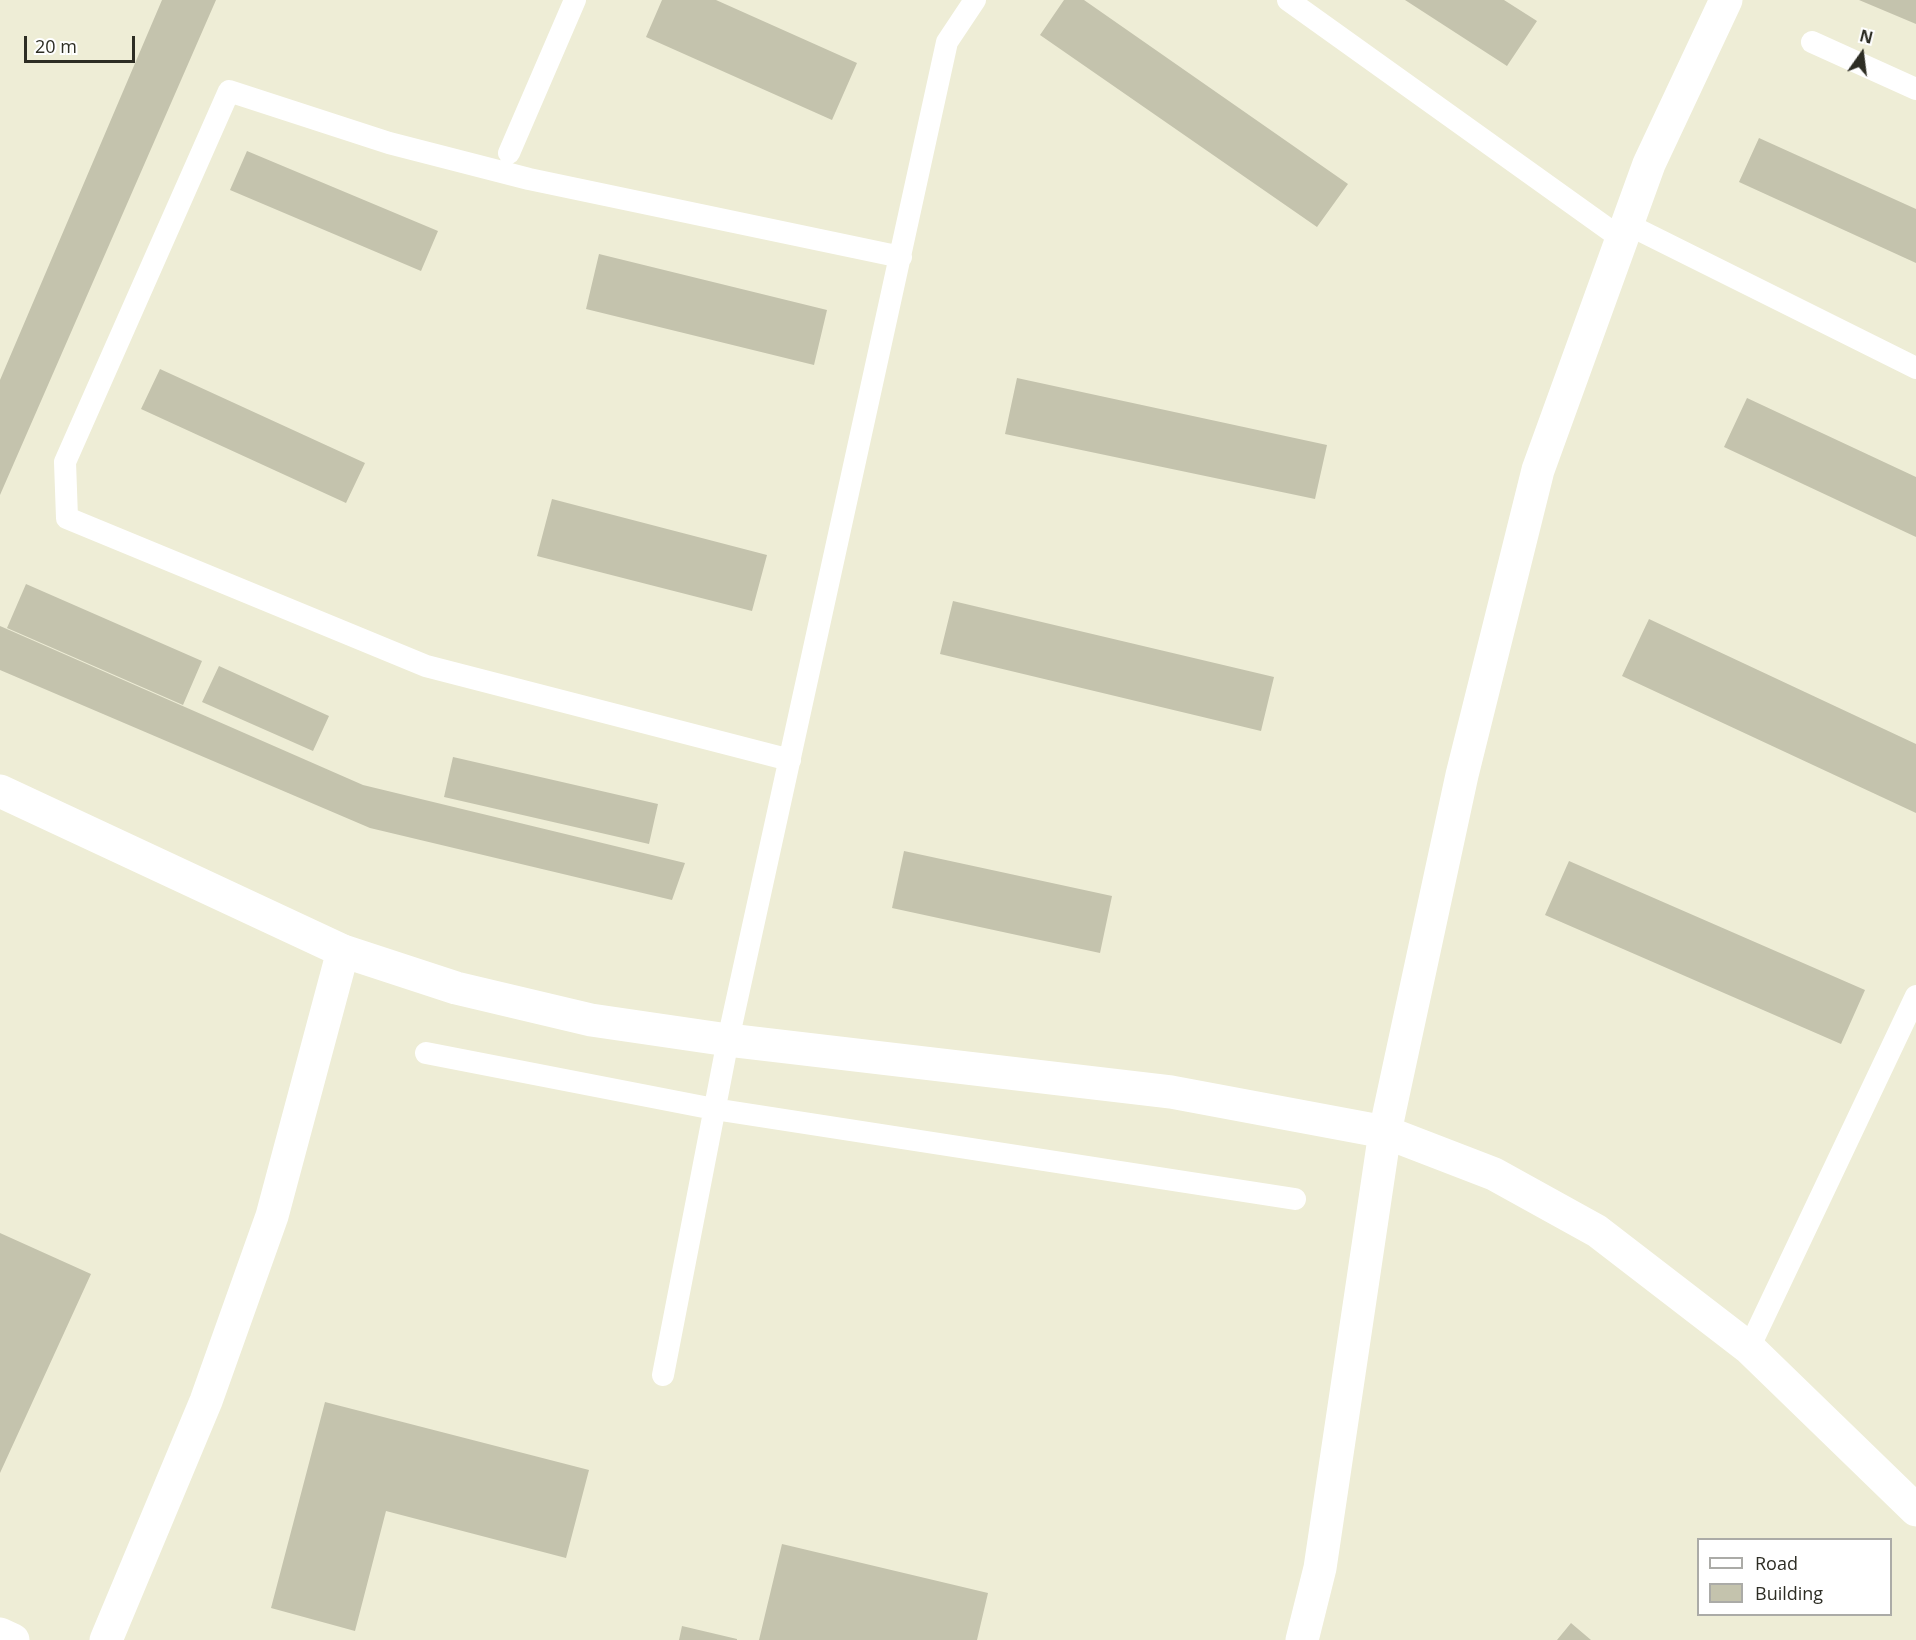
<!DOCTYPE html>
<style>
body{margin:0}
#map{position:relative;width:1916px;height:1640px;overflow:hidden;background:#eeedd6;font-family:"Open Sans",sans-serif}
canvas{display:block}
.legend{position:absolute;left:1697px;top:1538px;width:195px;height:78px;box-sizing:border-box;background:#fff;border:2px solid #ababa7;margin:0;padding:8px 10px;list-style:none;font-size:18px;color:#2d2d24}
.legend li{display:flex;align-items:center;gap:12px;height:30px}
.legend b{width:30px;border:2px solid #ababa7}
.north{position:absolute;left:1832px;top:24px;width:60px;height:60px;-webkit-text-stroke:4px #fff;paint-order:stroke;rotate:14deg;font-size:16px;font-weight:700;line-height:24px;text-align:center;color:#2d2d24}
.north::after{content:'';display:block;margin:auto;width:21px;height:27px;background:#2d2d24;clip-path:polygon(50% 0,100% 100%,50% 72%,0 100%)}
.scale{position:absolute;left:24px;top:36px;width:111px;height:27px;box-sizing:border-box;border:3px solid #2d2d24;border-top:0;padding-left:8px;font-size:18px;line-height:21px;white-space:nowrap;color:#2d2d24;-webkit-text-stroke:4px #fff;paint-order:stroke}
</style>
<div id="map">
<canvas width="1916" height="1640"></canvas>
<ul class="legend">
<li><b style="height:8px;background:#fff"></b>Road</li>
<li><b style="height:16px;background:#c4c3ad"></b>Building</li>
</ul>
<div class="north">N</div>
<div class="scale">20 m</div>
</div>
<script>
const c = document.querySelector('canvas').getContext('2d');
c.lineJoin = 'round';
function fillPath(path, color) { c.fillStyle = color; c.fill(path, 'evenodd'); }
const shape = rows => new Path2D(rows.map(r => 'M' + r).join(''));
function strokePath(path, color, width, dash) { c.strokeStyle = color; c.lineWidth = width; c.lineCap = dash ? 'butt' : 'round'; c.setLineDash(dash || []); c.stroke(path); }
fillPath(shape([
 [162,0,216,0,0,495,0,380],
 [662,0,716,0,857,63,832,120,646,37],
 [1064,0,1084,0,1348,184,1317,227,1040,35],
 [1405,0,1504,0,1537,21,1507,66],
 [1859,0,1916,0,1916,24],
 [1759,138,1916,209,1916,263,1739,182],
 [247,151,438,231,421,271,230,190],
 [599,254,827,310,814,365,586,309],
 [160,369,365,463,346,503,141,409],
 [1017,378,1327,445,1315,499,1005,434],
 [1747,398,1916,477,1916,537,1724,447],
 [552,499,767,555,752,611,537,556],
 [26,584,202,661,183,705,7,628],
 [953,601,1274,677,1261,731,940,654],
 [1649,619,1916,744,1916,813,1622,676],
 [0,626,363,785,685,863,672,900,370,828,0,670],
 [219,666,329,716,313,751,202,702],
 [453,757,658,804,649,844,444,797],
 [904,851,1112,896,1100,953,892,908],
 [1569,861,1865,990,1841,1044,1545,915],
 [0,1233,91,1274,0,1473],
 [325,1402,589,1470,566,1558,386,1511,355,1631,271,1608],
 [782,1544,988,1593,977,1640,759,1640],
 [1571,1623,1591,1640,1557,1640],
 [682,1626,737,1639,737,1640,679,1640]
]), '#c4c3ad');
strokePath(shape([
 [1288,0,1622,239],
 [1812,42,1916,89],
 [509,153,575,0],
 [1627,224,1916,368],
 [790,760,426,666,67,518,65,462,229,91,389,143,529,179,901,257],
 [426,1053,714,1109,1295,1199],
 [1749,1348,1916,996],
 [663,1375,728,1040,947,42,975,0]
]), '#fff', 22);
strokePath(shape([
 [0,1634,13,1640],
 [106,1640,206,1401,272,1216,343,951],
 [1302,1640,1320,1568,1385,1132,1462,775,1538,470,1649,164,1726,0]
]), '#fff', 33);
strokePath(shape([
 [0,791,343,951,456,988,591,1020,728,1040,1171,1092,1385,1132,1494,1174,1597,1231,1749,1348,1916,1510]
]), '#fff', 33);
</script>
